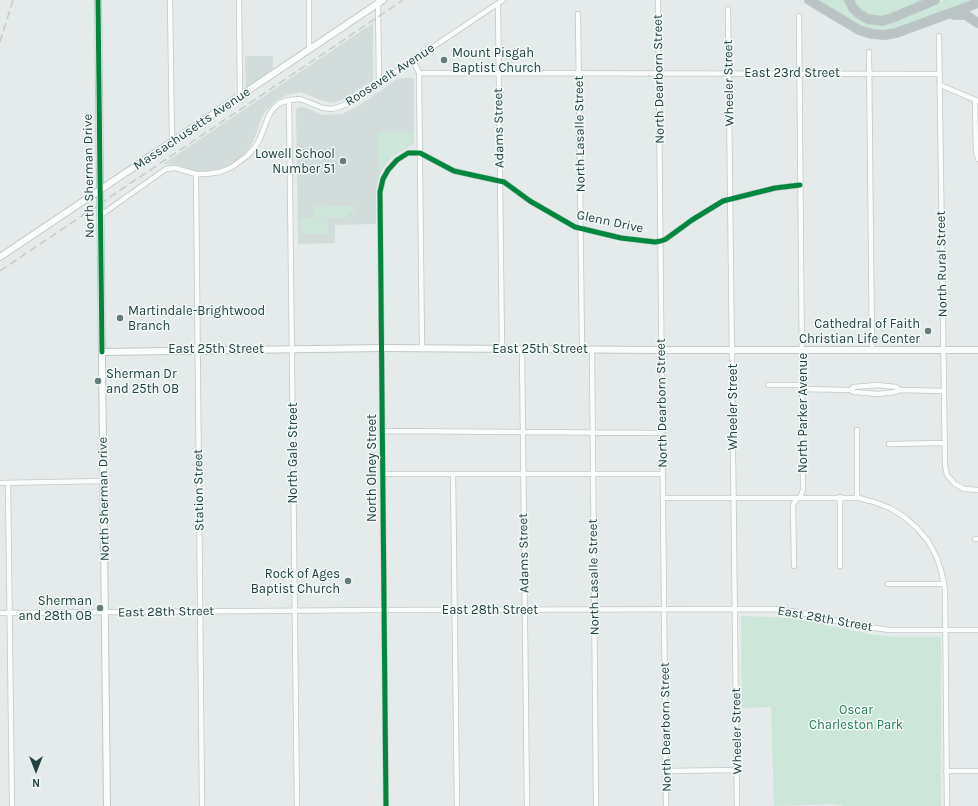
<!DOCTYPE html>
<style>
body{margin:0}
#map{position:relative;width:978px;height:806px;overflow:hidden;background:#e5ebea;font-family:Karla,sans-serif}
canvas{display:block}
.north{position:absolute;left:16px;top:750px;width:40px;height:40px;-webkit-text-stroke:3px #f3faf8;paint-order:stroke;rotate:180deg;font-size:11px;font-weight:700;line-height:16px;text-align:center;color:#20413f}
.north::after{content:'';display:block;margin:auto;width:14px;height:18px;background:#20413f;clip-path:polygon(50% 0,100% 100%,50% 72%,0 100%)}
</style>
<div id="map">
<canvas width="978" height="806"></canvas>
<div class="north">N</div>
</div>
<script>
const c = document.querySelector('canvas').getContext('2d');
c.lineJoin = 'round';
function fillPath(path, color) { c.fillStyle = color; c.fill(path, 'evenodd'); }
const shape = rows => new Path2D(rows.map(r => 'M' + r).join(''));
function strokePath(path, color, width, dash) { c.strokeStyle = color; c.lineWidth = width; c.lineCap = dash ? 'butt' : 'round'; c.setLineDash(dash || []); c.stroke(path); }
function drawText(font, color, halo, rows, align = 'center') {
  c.font = font + ' Karla,sans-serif'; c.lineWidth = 3; c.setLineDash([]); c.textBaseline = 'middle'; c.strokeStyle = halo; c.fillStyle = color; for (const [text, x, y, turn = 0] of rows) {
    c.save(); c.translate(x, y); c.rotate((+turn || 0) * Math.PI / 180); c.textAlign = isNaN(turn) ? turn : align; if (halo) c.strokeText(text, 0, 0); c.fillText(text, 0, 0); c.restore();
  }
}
fillPath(shape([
 [373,23,373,80,344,99,334,103,323,101,301,92,287,95,274,102,262,116,257,132,251,146,240,159,227,166,213,171,201,172,188,170,177,165,163,164],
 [245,56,273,56,273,69,246,88],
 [399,78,413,78,414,79,414,144,393,156,385,165,379,176,376,193,376,224,335,225,335,243,298,244,296,111,297,108,302,107,307,108,322,115,342,114,360,105]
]), '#d2dddb');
fillPath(shape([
 [816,0,845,0,848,8,857,18,870,24,878,25,895,22,944,0,971,0,971,2,889,32,864,30],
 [853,0,928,0,885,18,866,15,855,6],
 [380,132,414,132,414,143,397,153,388,160,382,168,379,174,378,133],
 [354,206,355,211,353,211,345,218,313,217,313,207],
 [302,218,328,218,328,234,301,234,301,227,298,220],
 [741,616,791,618,854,631,876,635,900,637,941,637,941,806,844,806,834,804,774,806,771,707,742,708]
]), '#cde6da');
const street = shape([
 [170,0,172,142],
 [239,0,240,96],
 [309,0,309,50],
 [658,0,666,806],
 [378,1,379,83],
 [498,4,502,349],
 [728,9,737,806],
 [578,14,582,349],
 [799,16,803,490,800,498],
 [939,36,945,465,947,475,955,484,964,489,978,490],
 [869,52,872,350],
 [413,60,419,73,940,74],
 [419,73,422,348],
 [940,85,978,101],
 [289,100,297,806],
 [975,100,976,152,978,159],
 [196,174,202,806],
 [101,215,166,169,175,168,196,174,206,174,220,172,232,167,247,156,256,146,261,136,269,115,274,108,280,103,289,100,300,99,323,108,332,109,348,104,503,0],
 [522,349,527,806],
 [592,349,596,806],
 [768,385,803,385],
 [803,389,850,390,854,387,877,385,896,387,900,390],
 [850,390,854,392,878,394,895,392,900,390,944,391],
 [857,430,857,498],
 [383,431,662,433],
 [889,444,944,443],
 [383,474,663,474],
 [453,474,457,806],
 [0,483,104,481],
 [8,483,12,806],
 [840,497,840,566],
 [663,498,859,498,874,502,890,508,903,516,917,528,928,541,936,556,941,570,945,589,947,806],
 [975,539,978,539],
 [794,566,793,505,797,498],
 [888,584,944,584],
 [0,613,381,610,774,609,798,612,854,625,889,630,978,630],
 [666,771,737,770],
 [946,771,978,771],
 [386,806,380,192,383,179,388,170,397,160,408,153,420,153,454,171,504,182,530,201,575,227,621,238,655,242,661,241,666,239,692,220,723,201,775,188,800,185]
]);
const secondary = shape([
 [98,0,107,806],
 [0,257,383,0],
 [102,352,382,348,658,350,978,350]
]);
const highway = shape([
 [809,0,859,30,872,34,885,35,896,33,978,3],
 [849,0,853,8,859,14,868,19,882,21,892,18,935,0],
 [954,15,966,15,978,23]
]);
strokePath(street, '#c2c8c7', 6);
strokePath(secondary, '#c0c9c7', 8);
strokePath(highway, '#bcc7c6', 10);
strokePath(street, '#fbfcfc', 4.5);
strokePath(secondary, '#fbfcfc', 6);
strokePath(highway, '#bac4c4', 8);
strokePath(shape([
 [0,42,13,0],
 [0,271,403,0]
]), '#c7cccb', 1.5, [8, 4]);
strokePath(shape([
 [98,0,102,352],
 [386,806,380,192,383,179,388,170,397,160,408,153,420,153,454,171,504,182,530,201,575,227,621,238,655,242,661,241,666,239,692,220,723,201,775,188,800,185]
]), '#00873e', 5);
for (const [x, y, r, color] of [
 [444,60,4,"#657c7b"],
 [343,161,4,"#657c7b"],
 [120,318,4,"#657c7b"],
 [928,331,4,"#657c7b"],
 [98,381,4,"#657c7b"],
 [348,581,4,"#657c7b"],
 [100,608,4,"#657c7b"]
]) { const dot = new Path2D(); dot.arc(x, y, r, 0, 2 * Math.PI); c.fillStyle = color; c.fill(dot); strokePath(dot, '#f3faf8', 1.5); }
drawText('13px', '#20413f', '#f3faf8', [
 ["Mount Pisgah",452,53,"left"],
 ["Baptist Church",452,68,"left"],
 ["Lowell School",335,154],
 ["Number 51",335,169],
 ["Martindale-Brightwood",128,311,"left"],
 ["Branch",128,326,"left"],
 ["Cathedral of Faith",920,324],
 ["Christian Life Center",920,339],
 ["Sherman Dr",106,374,"left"],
 ["and 25th OB",106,389,"left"],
 ["Rock of Ages",340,574],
 ["Baptist Church",340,589],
 ["Sherman",92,601],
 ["and 28th OB",92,616]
], 'right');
drawText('13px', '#20413f', '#f3faf8', [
 ["East 23rd Street",792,73],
 ["Roosevelt Avenue",390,75,-33],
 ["North Dearborn Street",659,79,-91],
 ["Wheeler Street",729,83,-91],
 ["Adams Street",499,128,-91],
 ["Massachusetts Avenue",192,129,-34],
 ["North Lasalle Street",580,134,-91],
 ["North Sherman Drive",89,176,-91],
 ["Glenn Drive",610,222,12],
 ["North Rural Street",942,264,-91],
 ["East 25th Street",216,349],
 ["East 25th Street",540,349],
 ["North Dearborn Street",662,403,-91],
 ["Wheeler Street",733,407,-90],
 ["North Parker Avenue",803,413,-90],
 ["North Gale Street",293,453,-90],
 ["North Olney Street",372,468,-90],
 ["Station Street",199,490,-91],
 ["North Sherman Drive",104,499,-91],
 ["Adams Street",524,553,-91],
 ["North Lasalle Street",594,577,-91],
 ["East 28th Street",490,610],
 ["East 28th Street",166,612,-1],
 ["East 28th Street",825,619,10],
 ["North Dearborn Street",666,727,-91],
 ["Wheeler Street",737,731,-91]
]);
drawText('13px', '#267c59', '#f3faf8', [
 ["Oscar",856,710],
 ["Charleston Park",856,725]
]);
</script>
